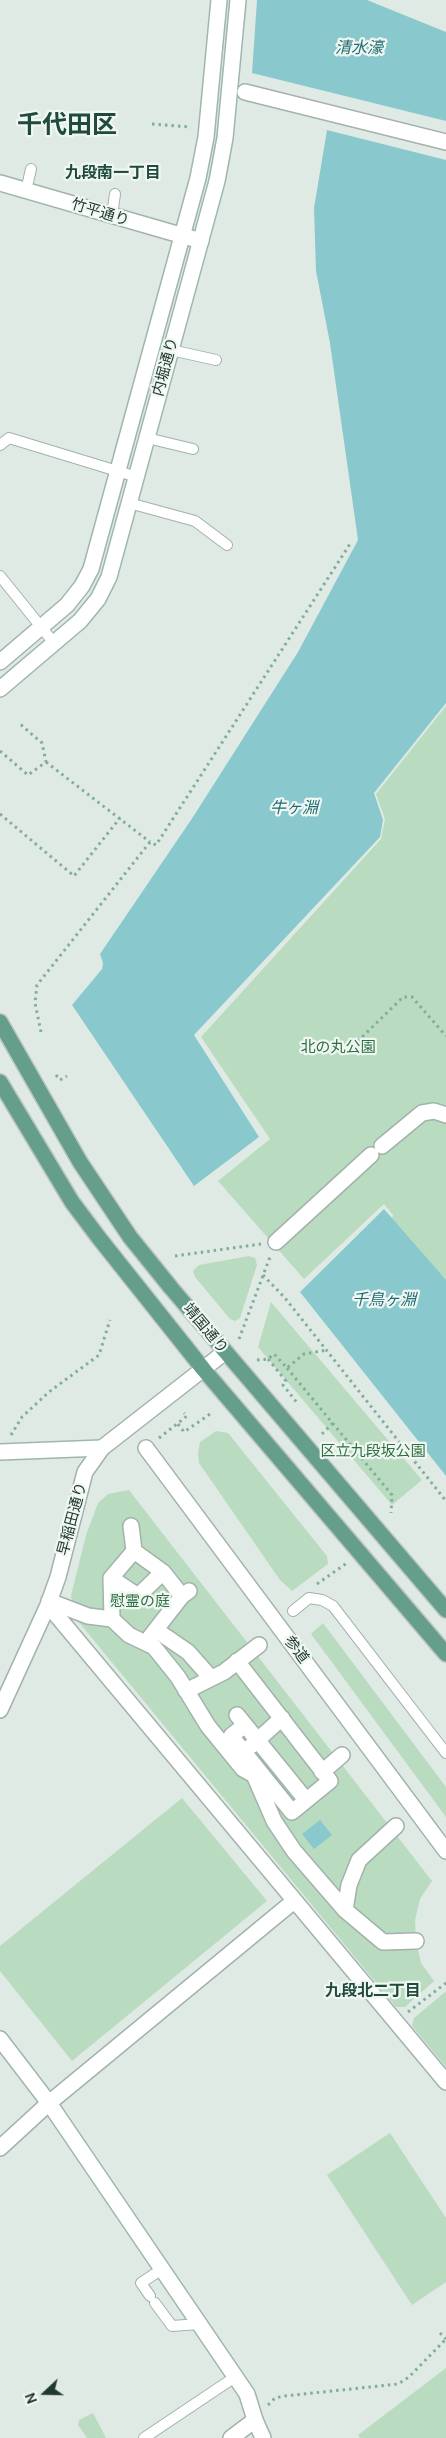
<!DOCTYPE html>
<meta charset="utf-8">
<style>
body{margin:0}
#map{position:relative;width:446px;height:2438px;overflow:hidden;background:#e0eae5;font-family:"DM Sans",sans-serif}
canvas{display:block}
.north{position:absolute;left:20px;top:2368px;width:50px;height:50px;-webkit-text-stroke:4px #f0f7f3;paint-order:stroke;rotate:249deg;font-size:14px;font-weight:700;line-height:20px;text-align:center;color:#213a31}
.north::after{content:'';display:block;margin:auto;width:18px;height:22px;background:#213a31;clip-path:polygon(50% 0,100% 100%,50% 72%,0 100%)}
</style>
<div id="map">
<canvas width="446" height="2438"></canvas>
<div class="north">N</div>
</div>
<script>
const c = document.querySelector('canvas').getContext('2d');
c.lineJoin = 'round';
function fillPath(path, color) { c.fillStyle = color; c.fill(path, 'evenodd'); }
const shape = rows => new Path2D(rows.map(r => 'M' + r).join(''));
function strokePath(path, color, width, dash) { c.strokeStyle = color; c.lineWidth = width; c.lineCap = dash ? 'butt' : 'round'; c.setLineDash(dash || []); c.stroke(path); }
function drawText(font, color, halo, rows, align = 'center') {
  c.font = font + ' "DM Sans","Noto Sans JP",sans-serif'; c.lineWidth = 4.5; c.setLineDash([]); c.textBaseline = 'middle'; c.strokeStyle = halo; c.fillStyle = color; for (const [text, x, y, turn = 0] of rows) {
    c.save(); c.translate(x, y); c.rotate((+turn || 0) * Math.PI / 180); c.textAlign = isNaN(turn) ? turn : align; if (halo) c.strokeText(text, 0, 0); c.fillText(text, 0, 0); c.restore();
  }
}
fillPath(shape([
 [446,706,446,1298,388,1233,393,1215,384,1204,304,1279,218,1181,270,1139,201,1037,381,839,385,819,376,794],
 [249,1256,255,1258,257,1265,240,1318,235,1321,230,1319,195,1277,193,1271,199,1265],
 [271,1302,422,1480,392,1505,258,1347],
 [216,1431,228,1433,327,1556,328,1564,292,1591,280,1580,199,1463,198,1453,200,1442],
 [129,1490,432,1881,420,1899,415,1920,416,1941,421,1963,434,1981,405,2007,396,2007,77,1620,71,1596,86,1535,98,1503,108,1494],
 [323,1623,446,1787,446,1817,311,1634],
 [182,1798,267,1901,72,2061,0,1971,0,1946],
 [445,1992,446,1993,446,2067,412,2026,414,2018],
 [390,2133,446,2218,446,2282,412,2305,327,2175],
 [446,2368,446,2438,360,2438,358,2435],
 [93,2413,105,2436,106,2438,87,2438,78,2425,79,2420]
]), '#b9dbbf');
fillPath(shape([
 [257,0,367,0,446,32,446,121,252,73],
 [327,130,446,160,446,703,374,793,383,820,380,837,194,1035,259,1137,194,1186,72,1005,102,969,103,963,100,954,193,817,298,652,358,540,330,343,316,271,314,208],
 [384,1209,446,1280,446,1476,300,1292],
 [320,1820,332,1835,314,1849,302,1834]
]), '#89c9ce');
const lane = shape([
 [26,191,31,169],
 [112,216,115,194],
 [171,350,216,360],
 [147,438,193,449],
 [0,445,9,438,137,477],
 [129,503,195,521,227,545],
 [0,576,54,643],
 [293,1611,309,1598,322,1600,333,1606,446,1753],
 [150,2296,141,2283,162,2269],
 [155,2303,172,2326,199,2324],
 [144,2438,235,2377]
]);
const street = shape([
 [245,92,446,142],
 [0,183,201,241],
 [382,1146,422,1113,434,1111,446,1115],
 [276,1242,371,1155],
 [146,1448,446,1851],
 [134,1551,163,1572,182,1596],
 [111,1578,138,1596,163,1572],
 [49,1601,88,1616,112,1619,111,1578,134,1551,131,1526],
 [48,1605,446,2082],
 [112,1619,129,1635,154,1647,178,1677,208,1726,243,1769,254,1775,274,1821,294,1851,345,1910,383,1942,416,1941],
 [156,1630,188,1652,211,1678],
 [150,1637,182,1596,189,1591],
 [237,1661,330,1781,292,1812,231,1736,245,1725],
 [186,1691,224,1672,259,1645],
 [0,1710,48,1605,58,1577,85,1472,102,1448,225,1352],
 [237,1715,306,1800],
 [251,1746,282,1718],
 [322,1772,342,1755],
 [345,1910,349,1885,359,1860,396,1826],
 [0,2148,49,2103,294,1901],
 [231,2438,255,2420,263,2438]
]);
const secondary = shape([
 [0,662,67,605,82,586,91,569,198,178,206,137,219,0],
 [0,689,80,621,98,599,109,577,217,181,225,138,238,0],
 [0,1452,102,1448],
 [0,2039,49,2103,247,2394,255,2420]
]);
const primary = shape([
 [0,1022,80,1162,130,1237,172,1289,446,1610],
 [0,1082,72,1202,99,1238,204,1370,446,1654]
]);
strokePath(lane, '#a3b2ab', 12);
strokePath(street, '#a3b2ab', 18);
strokePath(secondary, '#9fb6ac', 18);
strokePath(primary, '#bcc4c1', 18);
strokePath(shape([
 [152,124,191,127],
 [0,751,28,775,46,762,42,743,19,723],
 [46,762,150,842],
 [0,814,74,876,120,818],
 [41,1032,35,1003,37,985,150,842,156,845,350,544],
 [353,1046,403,997,412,997,446,1036],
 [56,1075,60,1080,67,1076],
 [175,1256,261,1244],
 [263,1275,285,1298,446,1501],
 [239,1339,270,1257],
 [268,1359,286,1381,283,1385,298,1404],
 [257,1360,268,1359,274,1354,287,1368,304,1354,327,1350],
 [287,1368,392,1495,391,1513],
 [178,1424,184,1432,210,1414],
 [322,1434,333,1423],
 [11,1435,22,1417,49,1392,99,1355,110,1320],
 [159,1438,187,1416,184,1413],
 [317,1584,347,1563],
 [408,2012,446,1983],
 [440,2333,446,2339],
 [268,2405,275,2398,285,2396,398,2384,409,2377,446,2339]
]), '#81ad9b', 3, [2.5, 4]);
strokePath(lane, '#fff', 10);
strokePath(street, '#fff', 15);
strokePath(secondary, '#fff', 15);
strokePath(primary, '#659e8b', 15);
drawText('15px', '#213a31', '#f0f7f3', [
 ["竹平通り",100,213,17],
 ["内堀通り",166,367,-75],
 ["靖国通り",205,1329,50],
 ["早稲田通り",73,1519,-75],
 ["参道",296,1650,53]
]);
drawText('15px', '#2d6f41', '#f0f7f3', [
 ["北の丸公園",338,1048],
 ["区立九段坂公園",373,1452],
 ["慰霊の庭",140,1602]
]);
drawText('italic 16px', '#1e6c73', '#f0f7f3', [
 ["清水濠",359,49],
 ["牛ヶ淵",294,809],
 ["千鳥ヶ淵",384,1301]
]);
drawText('bold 16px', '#1e4b3c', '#f0f7f3', [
 ["九段南一丁目",113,174],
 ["九段北二丁目",373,1992]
]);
drawText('bold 25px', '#1e4b3c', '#f0f7f3', [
 ["千代田区",67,126]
]);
</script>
